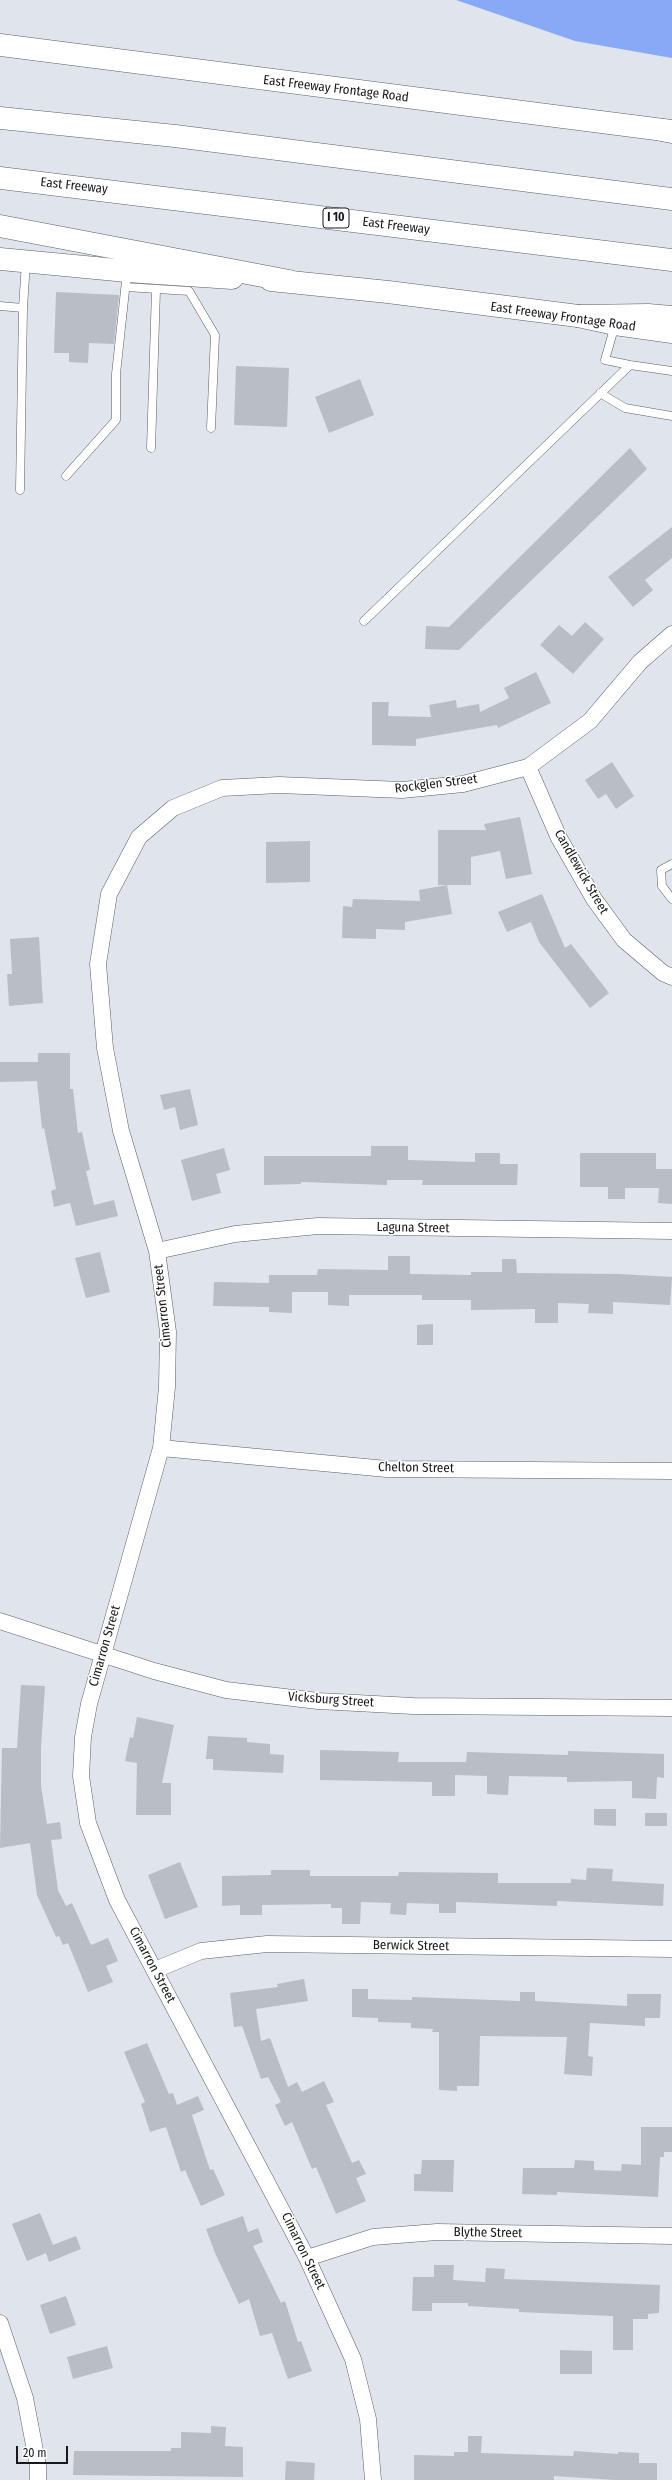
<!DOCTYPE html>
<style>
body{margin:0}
#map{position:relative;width:672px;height:2480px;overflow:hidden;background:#dfe4ed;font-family:"Fira Sans Condensed",sans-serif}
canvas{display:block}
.scale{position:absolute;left:16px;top:2446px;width:52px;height:18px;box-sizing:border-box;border:2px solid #17191c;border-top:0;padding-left:5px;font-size:12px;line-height:14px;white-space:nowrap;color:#17191c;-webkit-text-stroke:3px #fff;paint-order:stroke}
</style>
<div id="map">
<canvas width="672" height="2480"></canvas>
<div class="scale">20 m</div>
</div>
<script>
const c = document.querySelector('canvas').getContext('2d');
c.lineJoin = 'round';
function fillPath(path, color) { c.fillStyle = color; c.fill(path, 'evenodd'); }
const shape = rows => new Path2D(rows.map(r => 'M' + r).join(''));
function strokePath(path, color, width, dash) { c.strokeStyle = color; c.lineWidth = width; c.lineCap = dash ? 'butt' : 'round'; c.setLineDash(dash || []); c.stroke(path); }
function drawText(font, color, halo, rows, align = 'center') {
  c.font = font + ' "Fira Sans Condensed",sans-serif'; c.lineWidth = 3; c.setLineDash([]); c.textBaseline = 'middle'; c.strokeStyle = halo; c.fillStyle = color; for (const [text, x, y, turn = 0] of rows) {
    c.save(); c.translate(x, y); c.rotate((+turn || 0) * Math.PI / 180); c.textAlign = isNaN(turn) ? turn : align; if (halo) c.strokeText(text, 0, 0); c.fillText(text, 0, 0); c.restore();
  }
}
fillPath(shape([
 [456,0,672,0,672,58,575,41]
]), '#88a9f5');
fillPath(shape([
 [56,292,119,295,114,344,89,343,88,363,69,362,69,353,54,353],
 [236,366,289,368,287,427,234,425],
 [360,379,374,415,329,433,315,397],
 [630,448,647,469,459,650,425,649,426,626,449,627],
 [672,527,672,558,645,580,653,590,633,607,608,577],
 [585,622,604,639,573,674,540,645,559,625,572,636],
 [536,672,551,703,498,728,497,725,416,739,416,746,372,745,372,702,389,702,388,716,431,717,429,705,456,700,457,708,479,704,480,712,509,698,504,688],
 [612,762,634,796,616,809,606,794,598,799,585,780],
 [520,817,532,874,506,879,500,851,471,857,471,885,438,885,438,830,486,830,484,824],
 [310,841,310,882,266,883,266,842],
 [447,885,452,914,405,922,405,930,376,929,376,939,342,938,343,906,352,907,353,899,420,901,419,890],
 [542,894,565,948,571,944,609,993,590,1008,539,942,531,922,507,932,498,912],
 [39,937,43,1003,9,1006,7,974,12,974,10,939],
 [38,1053,70,1053,70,1089,73,1089,78,1133,82,1132,90,1170,86,1171,94,1205,114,1200,118,1216,76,1226,70,1203,54,1207,51,1191,56,1189,44,1128,42,1129,37,1081,0,1082,0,1062,38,1062],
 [190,1089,198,1125,180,1130,175,1107,164,1110,160,1095],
 [371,1146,408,1146,408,1160,475,1162,475,1153,500,1153,500,1164,518,1164,517,1185,422,1185,423,1180,387,1180,387,1185,301,1182,301,1184,264,1185,264,1156,371,1156],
 [224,1148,230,1170,216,1174,221,1193,192,1201,181,1160],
 [580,1153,656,1153,656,1169,672,1169,672,1204,658,1203,659,1188,625,1188,625,1199,608,1199,608,1187,580,1187],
 [100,1252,110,1292,86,1298,75,1258],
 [388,1256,410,1256,410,1274,471,1275,471,1272,502,1272,502,1259,516,1259,517,1273,619,1274,672,1277,670,1305,613,1302,613,1314,588,1313,589,1304,558,1303,558,1323,535,1323,535,1309,471,1310,471,1300,422,1300,422,1295,349,1295,349,1306,328,1305,328,1292,292,1292,292,1313,269,1312,269,1307,213,1306,214,1282,269,1283,269,1275,317,1275,318,1269,388,1270],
 [433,1324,433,1345,417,1345,417,1325],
 [21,1685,45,1686,41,1748,41,1786,47,1824,60,1822,62,1839,51,1840,58,1890,66,1906,72,1903,91,1945,108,1938,118,1961,106,1966,113,1982,88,1992,68,1943,63,1945,59,1936,56,1937,37,1895,30,1843,0,1848,2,1748,17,1748],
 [137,1717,174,1725,162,1783,171,1783,171,1815,136,1815,137,1763,125,1761,130,1737,133,1738],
 [208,1736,247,1738,247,1742,270,1744,270,1754,284,1755,283,1773,213,1770,213,1759,206,1759],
 [320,1750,399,1752,398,1762,466,1762,467,1752,568,1755,568,1751,664,1754,664,1778,657,1777,656,1799,632,1798,632,1781,567,1782,567,1777,509,1776,508,1795,487,1794,487,1776,455,1775,455,1796,432,1796,432,1782,320,1780],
 [594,1809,616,1809,616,1826,594,1825],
 [645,1813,667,1813,667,1826,645,1826],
 [180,1862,198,1907,165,1919,148,1875],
 [587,1868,613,1869,612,1881,664,1884,663,1906,557,1901,557,1906,456,1902,456,1913,439,1913,439,1904,407,1903,406,1915,390,1914,391,1903,361,1902,360,1924,342,1924,342,1908,331,1908,331,1904,262,1905,262,1915,240,1915,240,1905,222,1906,222,1876,271,1875,271,1870,310,1870,310,1876,398,1876,399,1872,498,1873,498,1883,571,1883,571,1879,586,1880],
 [304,1979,308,2001,256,2009,261,2041,270,2038,288,2087,297,2082,302,2092,324,2081,334,2102,326,2105,352,2163,359,2160,366,2174,356,2178,366,2201,336,2214,316,2167,312,2169,292,2122,285,2126,275,2105,281,2102,268,2077,261,2079,242,2026,234,2027,230,1993,278,1987,277,1984],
 [352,1989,368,1989,368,1999,412,2000,412,1997,520,2001,520,1992,535,1992,535,2001,627,2006,627,1994,661,1994,660,2018,645,2018,645,2026,590,2023,588,2056,593,2057,592,2076,564,2074,567,2037,480,2036,479,2086,457,2086,457,2091,439,2090,439,2032,432,2032,433,2029,411,2028,411,2023,378,2022,378,2018,352,2017],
 [147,2043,169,2094,173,2093,177,2105,198,2096,204,2110,192,2115,210,2170,213,2169,225,2195,201,2206,185,2170,181,2172,166,2127,150,2132,141,2104,145,2102,124,2052],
 [641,2127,672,2127,672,2152,664,2152,664,2157,660,2157,658,2197,557,2192,557,2195,522,2194,523,2168,574,2168,575,2160,594,2161,594,2170,621,2171,622,2164,641,2165],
 [422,2160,454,2160,453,2192,414,2191,414,2174,421,2174],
 [40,2213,53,2245,76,2236,81,2249,49,2262,46,2253,27,2261,12,2224],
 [243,2216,248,2232,258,2228,263,2242,253,2246,281,2303,285,2301,298,2342,301,2341,312,2371,288,2379,272,2333,260,2336,249,2299,239,2304,215,2253,206,2229],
 [434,2265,454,2265,453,2280,485,2282,486,2268,505,2269,504,2279,660,2285,659,2313,648,2314,648,2319,633,2319,633,2350,613,2350,613,2316,519,2312,519,2309,468,2306,468,2303,432,2303,432,2311,412,2311,413,2277,434,2277],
 [66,2296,76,2325,50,2334,40,2305],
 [107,2346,113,2368,73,2379,67,2357],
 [560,2350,592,2351,592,2374,560,2374],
 [211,2426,226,2427,225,2446,243,2447,243,2477,73,2475,74,2451,171,2451,171,2448,181,2448,181,2432,211,2433],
 [468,2436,482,2436,481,2453,573,2456,574,2451,618,2454,618,2452,639,2453,639,2463,657,2463,657,2480,615,2480,554,2476,554,2480,414,2480,414,2455,454,2456,454,2452,468,2452],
 [286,2461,315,2463,314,2480,285,2480]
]), '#b9bdc6');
const lane = shape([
 [126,287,189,291,215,335,211,428],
 [0,306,23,308,26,262],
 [615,325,605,360,630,365],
 [600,393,625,408,672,416],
 [151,448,156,290],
 [66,476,116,420,116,374,127,272],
 [20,490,23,308],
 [364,621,630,365,672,371],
 [672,864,661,870,662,886,672,899]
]);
const street = shape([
 [528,767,559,838,594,899,624,940,663,973,672,977],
 [157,1251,235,1234,318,1226,672,1231],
 [161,1448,387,1469,672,1471],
 [0,1621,154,1671,226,1690,318,1701,413,1706,672,1708],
 [155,1970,201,1951,267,1944,672,1949],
 [307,2258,373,2237,437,2232,672,2236],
 [0,2323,25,2398,38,2466,38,2480],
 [373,2480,368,2419,353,2359,307,2258,117,1900,88,1823,81,1776,83,1737,89,1704,161,1448,167,1387,168,1332,157,1251,121,1131,105,1048,98,964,109,894,139,837,173,808,222,788,279,785,402,790,463,784,528,767,590,721,640,662,672,634]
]);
const secondary = shape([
 [0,45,672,131],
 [0,259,127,271,232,278],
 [271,280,388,292,578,316,615,324,672,332]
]);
const highway = shape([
 [0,118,175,136,672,199],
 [662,130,672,132],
 [0,178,672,260],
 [0,226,289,281],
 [578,316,648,315,672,317]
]);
strokePath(lane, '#5a5e66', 9);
strokePath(street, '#5a5e66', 17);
strokePath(secondary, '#5a5e66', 23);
strokePath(highway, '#5a5e66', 23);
strokePath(lane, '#fff', 8);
strokePath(street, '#fff', 16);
strokePath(secondary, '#fff', 22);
strokePath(highway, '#fff', 22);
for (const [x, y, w] of [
 [336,218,26]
]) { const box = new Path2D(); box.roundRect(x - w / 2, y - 10, w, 20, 3); c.fillStyle = '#fff'; c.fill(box); strokePath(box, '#17191c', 1); }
drawText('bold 12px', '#17191c', null, [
 ["I 10",336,218]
]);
drawText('13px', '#17191c', '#fff', [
 ["East Freeway Frontage Road",336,89,7],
 ["East Freeway",74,186,6],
 ["East Freeway",396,226,7],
 ["East Freeway Frontage Road",563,317,8],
 ["Rockglen Street",436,784,-7],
 ["Candlewick Street",581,872,60],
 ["Laguna Street",413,1228,1],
 ["Cimarron Street",163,1306,-96],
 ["Chelton Street",416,1468,1],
 ["Cimarron Street",105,1646,-74],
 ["Vicksburg Street",331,1700,4],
 ["Berwick Street",411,1946,1],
 ["Cimarron Street",152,1965,62],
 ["Blythe Street",488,2233,1],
 ["Cimarron Street",303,2251,64]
]);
</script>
